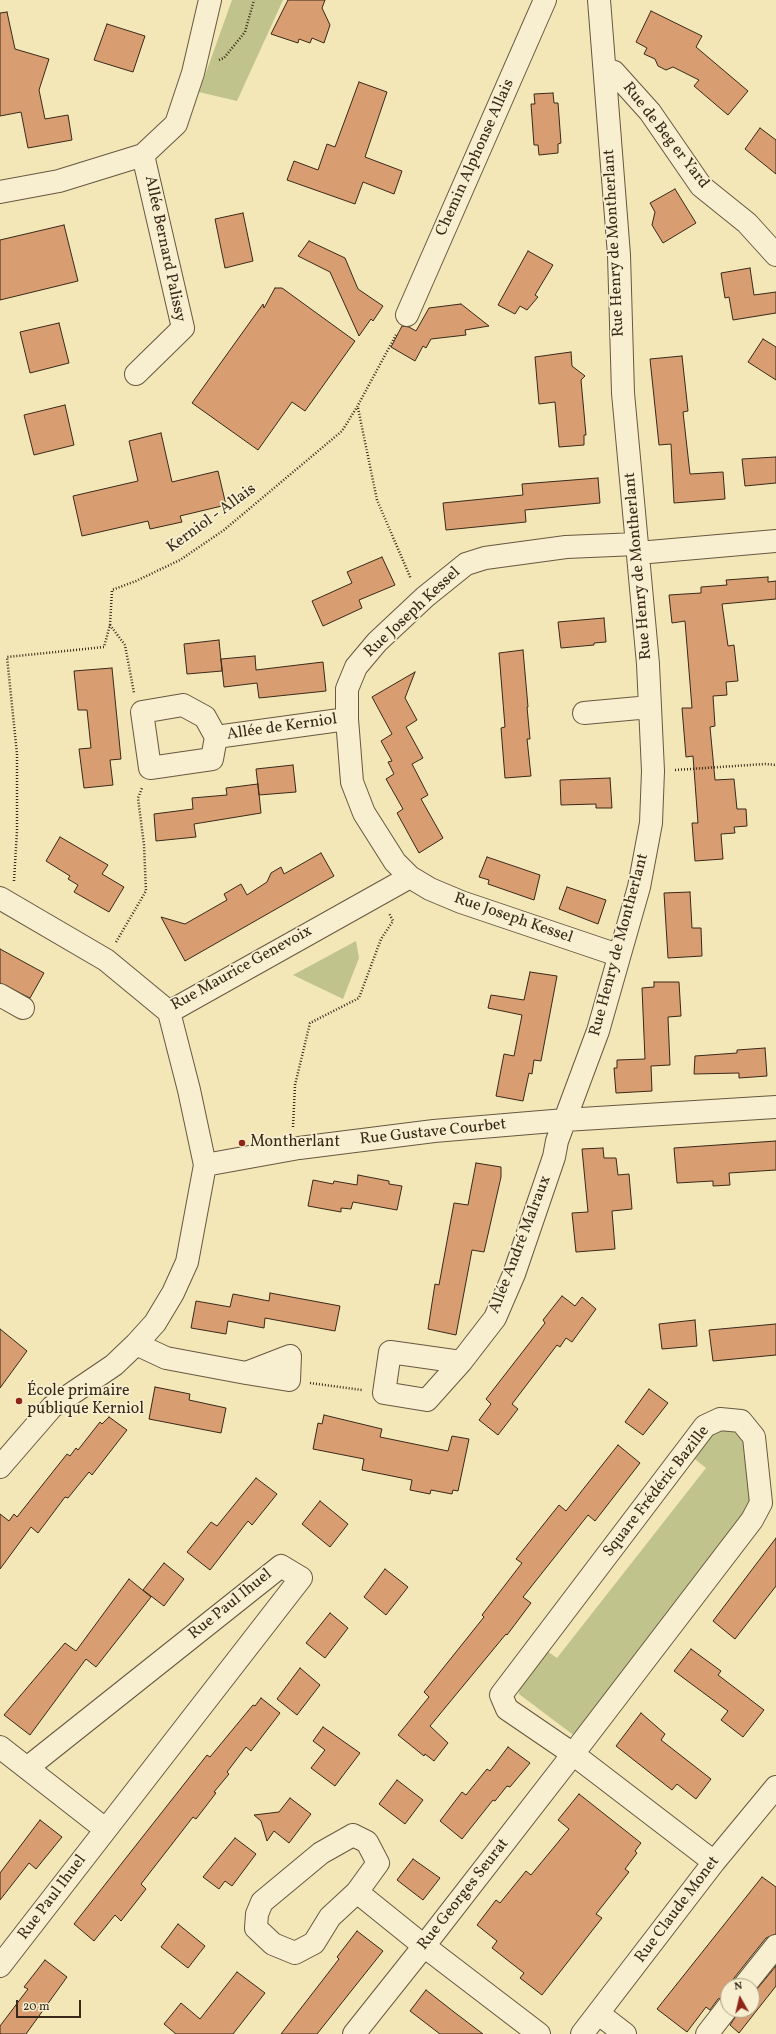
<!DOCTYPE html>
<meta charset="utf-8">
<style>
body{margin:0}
#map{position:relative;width:776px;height:2034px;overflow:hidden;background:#f3e6b7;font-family:Vollkorn,serif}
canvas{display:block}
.north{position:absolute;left:720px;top:1978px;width:40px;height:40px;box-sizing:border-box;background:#f7efd0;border:1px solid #aba087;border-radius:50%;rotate:352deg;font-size:11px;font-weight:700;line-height:16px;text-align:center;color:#382919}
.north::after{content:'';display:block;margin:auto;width:14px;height:18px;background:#8f2418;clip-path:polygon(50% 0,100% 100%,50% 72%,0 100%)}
.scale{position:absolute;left:16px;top:2000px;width:65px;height:18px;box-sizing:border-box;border:2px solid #382919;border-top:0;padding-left:5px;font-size:12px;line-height:14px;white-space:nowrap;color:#382919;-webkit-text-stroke:3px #f7efd0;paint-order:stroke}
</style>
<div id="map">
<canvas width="776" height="2034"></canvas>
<div class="north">N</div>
<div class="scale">20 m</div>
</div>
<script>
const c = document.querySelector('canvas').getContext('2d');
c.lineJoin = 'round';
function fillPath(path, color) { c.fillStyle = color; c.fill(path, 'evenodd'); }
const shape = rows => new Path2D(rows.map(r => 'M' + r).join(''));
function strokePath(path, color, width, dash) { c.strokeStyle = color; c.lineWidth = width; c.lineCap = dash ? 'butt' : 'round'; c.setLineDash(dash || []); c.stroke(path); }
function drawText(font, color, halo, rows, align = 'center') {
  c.font = font + ' Vollkorn,serif'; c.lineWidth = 3.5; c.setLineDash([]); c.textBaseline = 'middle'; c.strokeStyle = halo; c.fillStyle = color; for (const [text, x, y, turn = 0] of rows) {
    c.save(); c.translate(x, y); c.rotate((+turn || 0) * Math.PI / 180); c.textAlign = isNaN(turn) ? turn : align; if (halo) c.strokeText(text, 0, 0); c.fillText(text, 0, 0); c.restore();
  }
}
fillPath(shape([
 [232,0,283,0,237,101,199,92],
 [356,941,359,958,343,999,293,975],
 [734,1427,747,1438,755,1499,576,1737,519,1694,520,1682,544,1649,557,1658,706,1468,691,1456,715,1429]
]), '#c0c38b');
const building = shape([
 [288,0,325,0,322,8,330,25,324,43,312,38,310,43,299,39,298,43,271,34,288,0],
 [651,11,702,36,696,47,748,91,728,115,694,86,699,80,673,67,666,70,658,66,655,59,644,54,647,48,636,42,651,11],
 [7,12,15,49,49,59,39,90,45,119,68,115,72,140,28,148,21,112,0,116,0,13,7,12],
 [107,24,145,36,133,72,94,60,107,24],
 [359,82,387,92,365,157,402,171,394,194,363,182,355,204,287,180,294,161,318,170,327,144,335,147,359,82],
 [553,93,554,103,558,103,561,143,558,144,558,153,539,155,538,145,534,145,531,104,535,104,534,94,553,93],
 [760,128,776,140,776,174,745,149,760,128],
 [675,189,696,223,663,243,652,225,655,212,650,203,675,189],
 [243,213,253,261,225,268,215,219,243,213],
 [64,225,78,281,0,300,0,240,64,225],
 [309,241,345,258,358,289,383,306,373,321,371,319,359,336,330,272,298,256,309,241],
 [528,251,553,265,535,295,538,297,527,310,520,306,515,314,498,305,528,251],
 [750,268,754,295,776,292,776,313,733,320,729,297,725,298,721,273,750,268],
 [275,288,282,288,355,341,305,411,292,402,258,450,192,403,263,304,264,308,275,288],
 [461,304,489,326,465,330,466,335,431,339,426,348,423,346,415,361,391,347,402,326,409,327,416,331,429,308,461,304],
 [59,323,69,363,30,373,20,332,59,323],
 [763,339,776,347,776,380,748,362,763,339],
 [571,352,572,366,585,376,581,380,586,435,584,435,584,445,559,447,555,402,539,404,535,357,571,352],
 [682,356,688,411,683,412,690,474,723,472,725,499,674,503,671,444,659,445,650,359,682,356],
 [65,405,74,445,34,455,24,415,65,405],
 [161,433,172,482,218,471,226,505,180,516,182,522,150,529,148,521,82,536,73,496,138,481,129,441,161,433],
 [776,457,776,483,745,486,742,459,776,457],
 [598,478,600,503,525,510,526,522,446,530,443,503,523,495,522,484,598,478],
 [382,557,395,585,359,600,362,608,323,626,312,601,352,583,347,572,382,557],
 [768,577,768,582,776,581,776,599,722,604,728,646,734,645,738,681,726,682,727,695,713,696,715,726,710,727,715,780,734,779,737,809,746,809,747,826,734,827,735,833,721,834,723,859,695,861,692,823,698,823,693,756,686,757,682,708,692,708,685,621,672,623,669,595,701,593,701,587,727,585,726,580,768,577],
 [604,618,606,642,594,643,594,645,561,648,558,622,604,618],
 [219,640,222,671,187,674,184,644,219,640],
 [523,650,528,707,527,707,530,739,527,739,531,776,505,778,501,728,505,727,499,653,523,650],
 [255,656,256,670,323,662,326,691,259,698,257,683,224,687,221,659,255,656],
 [112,668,121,759,110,760,113,785,84,788,79,749,91,748,87,710,78,710,74,671,112,668],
 [415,672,405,698,417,720,406,727,423,758,412,764,428,795,421,799,443,838,419,853,397,813,403,809,386,779,394,774,388,762,392,761,381,741,392,734,372,697,415,672],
 [293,765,296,792,259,795,256,769,293,765],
 [610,778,612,808,596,808,596,804,561,805,560,780,610,778],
 [258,784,261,813,194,824,196,837,156,841,154,814,193,809,192,798,227,795,226,788,258,784],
 [60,837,108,865,102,874,124,887,109,912,74,892,78,885,68,879,70,876,46,861,60,837],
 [321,853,334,876,185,961,161,917,185,924,227,900,224,894,241,884,247,895,267,882,271,873,281,867,284,874,321,853],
 [487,857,540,875,534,900,488,884,489,880,479,877,487,857],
 [567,887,606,900,598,924,559,909,567,887],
 [690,892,692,928,701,928,702,956,668,958,664,893,690,892],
 [0,949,44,973,30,998,0,983,0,949],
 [530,972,557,976,541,1061,534,1060,532,1074,529,1073,523,1101,496,1096,504,1054,514,1056,522,1015,488,1008,491,995,524,1000,530,972],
 [654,982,679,982,681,1016,668,1017,670,1065,651,1066,652,1091,616,1093,614,1068,617,1068,617,1060,645,1059,642,988,654,987,654,982],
 [765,1048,767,1076,739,1078,739,1073,694,1074,695,1056,737,1053,737,1050,765,1048],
 [776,1141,776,1170,729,1173,730,1185,713,1186,713,1181,677,1183,674,1148,776,1141],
 [603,1148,604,1158,616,1158,618,1175,629,1174,632,1209,612,1211,615,1249,576,1252,572,1213,588,1212,582,1149,603,1148],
 [476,1163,501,1167,501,1177,484,1252,472,1250,456,1335,428,1329,435,1284,439,1285,454,1203,468,1205,476,1163],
 [358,1175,389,1181,389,1184,402,1186,397,1210,353,1202,351,1209,341,1208,341,1212,308,1206,313,1180,333,1184,334,1181,357,1185,358,1175],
 [270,1293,340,1306,335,1331,265,1318,264,1328,228,1321,226,1334,191,1328,196,1301,230,1307,233,1294,269,1301,270,1293],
 [562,1296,575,1306,582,1297,596,1309,572,1342,566,1338,560,1347,557,1345,512,1404,518,1409,498,1435,479,1420,491,1404,486,1399,545,1323,543,1320,562,1296],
 [695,1320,697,1346,662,1349,659,1324,695,1320],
 [776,1324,776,1355,713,1361,709,1330,776,1324],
 [0,1329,27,1351,0,1388,0,1329],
 [155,1387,190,1394,189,1400,226,1408,221,1433,149,1419,155,1387],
 [649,1389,668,1403,643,1435,625,1422,649,1389],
 [324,1415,382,1429,380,1437,448,1451,452,1436,469,1439,458,1491,453,1490,452,1494,431,1490,430,1494,410,1490,412,1480,362,1470,364,1459,313,1449,318,1423,322,1424,324,1415],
 [109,1417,127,1430,92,1475,89,1472,68,1498,65,1497,38,1533,31,1527,0,1569,0,1514,9,1521,14,1514,17,1517,67,1454,70,1456,76,1448,78,1450,100,1422,102,1424,109,1417],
 [618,1445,640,1463,595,1521,588,1515,523,1597,531,1603,507,1635,506,1634,430,1726,448,1743,434,1761,425,1754,424,1756,398,1735,429,1697,424,1692,484,1617,482,1615,522,1563,516,1559,559,1505,566,1511,618,1445],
 [256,1478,277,1494,252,1525,248,1521,210,1570,187,1552,211,1522,217,1526,256,1478],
 [320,1501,348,1524,330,1547,302,1524,320,1501],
 [776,1538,776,1586,735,1639,713,1621,776,1538],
 [164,1563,184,1579,164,1606,143,1590,164,1563],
 [385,1569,408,1587,386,1615,364,1597,385,1569],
 [129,1579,151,1597,96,1667,86,1659,30,1735,4,1715,65,1643,76,1651,129,1579],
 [330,1613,348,1628,325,1658,306,1643,330,1613],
 [691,1649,721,1671,718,1675,764,1710,743,1737,721,1720,728,1711,674,1671,691,1649],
 [300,1668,320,1685,297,1715,277,1699,300,1668],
 [261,1698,280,1713,251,1751,246,1747,227,1772,229,1774,214,1792,216,1793,196,1819,193,1817,141,1884,146,1889,121,1921,115,1915,94,1941,74,1924,207,1755,210,1757,253,1705,255,1706,261,1698],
 [641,1713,665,1734,661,1740,711,1779,696,1799,677,1784,672,1790,616,1746,641,1713],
 [323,1727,360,1753,335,1786,311,1768,325,1750,313,1741,323,1727],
 [508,1747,530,1763,510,1787,507,1786,495,1801,493,1800,462,1839,440,1821,462,1792,466,1795,487,1769,490,1771,508,1747],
 [397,1780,423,1800,405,1824,379,1804,397,1780],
 [579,1794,641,1843,635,1851,637,1853,625,1869,629,1872,596,1914,602,1918,542,1995,520,1978,524,1973,492,1948,497,1941,477,1925,496,1900,500,1903,526,1871,531,1875,569,1829,558,1820,579,1794],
 [290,1798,311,1814,289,1843,274,1831,267,1841,261,1821,254,1815,279,1812,290,1798],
 [40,1820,62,1837,36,1869,29,1863,0,1900,0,1873,40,1820],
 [235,1838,256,1854,232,1886,225,1881,219,1889,203,1877,235,1838],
 [413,1859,440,1878,423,1900,397,1880,413,1859],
 [762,1877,776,1887,776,1934,766,1938,734,1978,732,1986,728,1986,728,1995,718,1999,710,2010,706,2007,687,2032,657,2009,762,1877],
 [178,1924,205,1946,188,1968,161,1947,178,1924],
 [357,1931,383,1951,317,2034,281,2034,339,1959,337,1957,357,1931],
 [45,1960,67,1977,26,2034,0,2034,0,2026,28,1989,24,1987,45,1960],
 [776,1966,776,1986,739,2033,730,2025,740,2010,752,2010,752,1995,776,1966],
 [237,1972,265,1993,233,2034,176,2034,164,2024,181,2003,200,2019,237,1972],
 [426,1990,454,2012,483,2034,440,2034,410,2011,426,1990]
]);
fillPath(building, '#d99d72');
strokePath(building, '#382919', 1);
const minor = shape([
 [605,69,614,72,650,112,701,186,747,223,776,255],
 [0,192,59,181,143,155,176,124,193,73,210,0],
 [407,315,545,0],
 [136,374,183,328,143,155],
 [638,553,776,541],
 [183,705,205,717,216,737,212,759,150,768,142,712,183,705],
 [584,713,650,707],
 [216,737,347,719],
 [0,898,106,960,169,1012,410,877],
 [619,957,609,952,461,902,430,889,410,877,395,862,364,813,352,782,347,719,347,689,356,667,377,642,425,597,466,564,485,558,566,547,637,544],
 [0,995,23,1008],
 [169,1012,189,1090,205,1165],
 [136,1344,166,1358,246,1373,289,1380,290,1356,246,1373],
 [461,1362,390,1352,384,1393,427,1400,461,1362,495,1318,514,1274,554,1157,557,1141,598,1031,639,887,651,823,653,771,648,664,623,393,619,255,599,0],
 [0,1467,52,1407,114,1365,136,1344,155,1323,173,1293,187,1262,205,1165,299,1148,434,1131,565,1120,776,1107],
 [0,1747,105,1829],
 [353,1835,367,1842,378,1863,357,1892,330,1917,314,1943,295,1953,273,1944,256,1928,257,1914,262,1902,321,1853,353,1835],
 [357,1892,424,1946,539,2034],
 [0,1966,301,1578,281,1566,27,1768],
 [744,1986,776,1946],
 [599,2014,625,2034],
 [354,2034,424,1946,573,1754,752,1520,761,1503,754,1437,741,1421,720,1419,705,1426,501,1695,507,1709,573,1754,714,1862],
 [582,2034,714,1862,776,1787],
 [707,2034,728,2007]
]);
strokePath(minor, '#675840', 24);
strokePath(shape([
 [219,60,224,58,245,32,254,0],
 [358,408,377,500,411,579],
 [110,625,125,645,134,693],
 [675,770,765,764,776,765],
 [14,881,17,831,17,754,7,657,104,647,110,625,112,590,136,581,180,560,224,530,342,431,357,407,397,333],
 [116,942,146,891,144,845,138,798,142,788],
 [293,1127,295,1085,310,1023,359,998,381,939,393,921,389,913],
 [310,1383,362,1390]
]), '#382919', 2.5, [1, 2]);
strokePath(minor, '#f7efd0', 22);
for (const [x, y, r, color] of [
 [242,1143,4,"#8f2418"],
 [19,1401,4,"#8f2418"]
]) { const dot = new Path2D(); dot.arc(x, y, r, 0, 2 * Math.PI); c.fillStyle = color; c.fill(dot); strokePath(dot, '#f7efd0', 1.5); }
drawText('16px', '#382919', '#f7efd0', [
 ["Rue de Beg er Yard",665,136,52],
 ["Chemin Alphonse Allais",476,158,-66],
 ["Rue Henry de Montherlant",615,243,-93],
 ["Allée Bernard Palissy",164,249,78],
 ["Kerniol - Allais",212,519,-36],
 ["Rue Henry de Montherlant",639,566,-95],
 ["Rue Joseph Kessel",413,613,-43],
 ["Allée de Kerniol",282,728,-8],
 ["Rue Joseph Kessel",513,919,19],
 ["Rue Henry de Montherlant",620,945,-75],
 ["Rue Maurice Genevoix",242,969,-29],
 ["Rue Gustave Courbet",433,1133,-6],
 ["Allée André Malraux",521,1245,-69],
 ["Square Frédéric Bazille",657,1492,-52],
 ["Rue Paul Ihuel",231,1605,-39],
 ["Rue Georges Seurat",464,1895,-52],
 ["Rue Paul Ihuel",53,1898,-53],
 ["Rue Claude Monet",678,1910,-53]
]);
drawText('16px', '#382919', '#f7efd0', [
 ["Montherlant",250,1143],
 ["École primaire",27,1392],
 ["publique Kerniol",27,1410]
], 'left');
</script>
